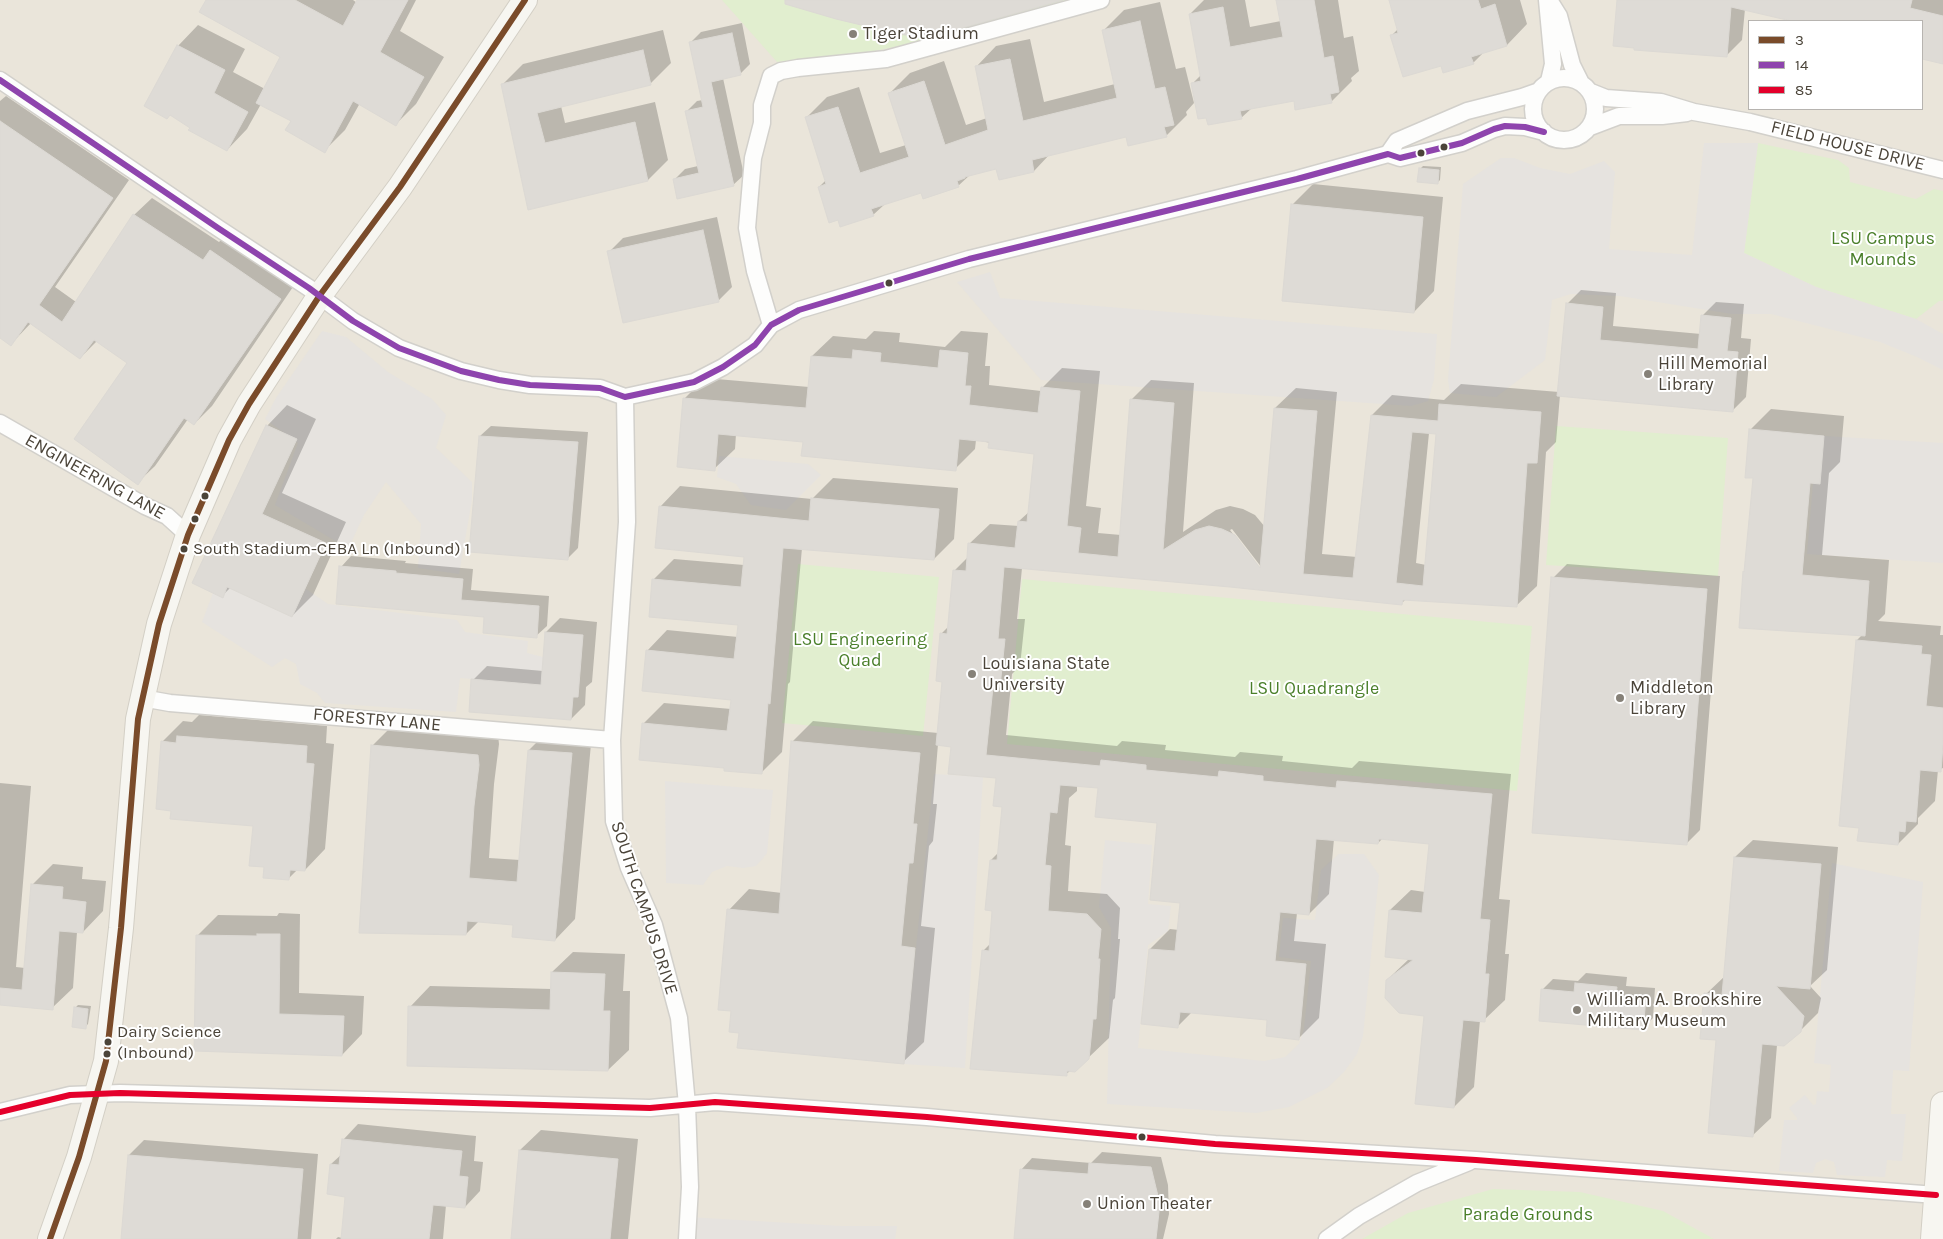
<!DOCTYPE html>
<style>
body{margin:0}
#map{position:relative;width:1943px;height:1239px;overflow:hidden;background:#f4f2ee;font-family:Karla,sans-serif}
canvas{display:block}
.legend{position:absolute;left:1748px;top:20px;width:175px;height:90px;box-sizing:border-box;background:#fff;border:1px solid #b7b4b0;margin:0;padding:6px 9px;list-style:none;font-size:15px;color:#4b4439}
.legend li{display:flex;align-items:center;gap:10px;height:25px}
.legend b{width:25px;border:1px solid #b7b4b0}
</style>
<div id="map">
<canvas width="1943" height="1239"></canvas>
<ul class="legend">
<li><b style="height:6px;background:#7a4b2a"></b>3</li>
<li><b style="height:6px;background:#8e44ad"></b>14</li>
<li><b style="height:6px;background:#e4002b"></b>85</li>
</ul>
</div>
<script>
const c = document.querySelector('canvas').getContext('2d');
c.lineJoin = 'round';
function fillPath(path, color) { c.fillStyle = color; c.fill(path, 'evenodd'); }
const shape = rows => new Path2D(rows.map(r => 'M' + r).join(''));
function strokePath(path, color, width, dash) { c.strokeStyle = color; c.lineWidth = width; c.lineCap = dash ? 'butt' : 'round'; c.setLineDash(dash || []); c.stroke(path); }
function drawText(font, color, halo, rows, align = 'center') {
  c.font = font + ' Karla,sans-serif'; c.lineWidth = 4; c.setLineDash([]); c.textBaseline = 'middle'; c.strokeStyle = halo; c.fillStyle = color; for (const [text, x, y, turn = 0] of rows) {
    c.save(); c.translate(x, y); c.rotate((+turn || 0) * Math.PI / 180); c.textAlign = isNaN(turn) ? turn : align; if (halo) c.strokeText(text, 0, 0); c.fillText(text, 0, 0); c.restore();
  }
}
fillPath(shape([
 [0,0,1943,0,1943,1239,0,1239],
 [1749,21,1922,21,1922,109,1749,109]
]), '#eae5da');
fillPath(shape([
 [722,0,1078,0,933,39,860,54,777,62],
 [1758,143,1838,160,1849,168,1850,182,1916,199,1934,189,1943,191,1943,301,1939,301,1916,319,1816,287,1744,253],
 [1556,426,1728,438,1718,576,1546,565],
 [798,564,939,577,923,736,782,723],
 [1022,579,1532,626,1517,791,1007,744],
 [1493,1189,1580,1192,1663,1211,1714,1239,1362,1239,1408,1213]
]), '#e1eecf');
fillPath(shape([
 [1704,143,1758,143,1744,253,1816,287,1916,319,1943,334,1943,370,1917,357,1880,342,1771,314,1732,314,1620,296,1571,294,1552,300,1545,360,1496,397,1450,393,1448,380,1463,184,1501,158,1514,158,1540,168,1570,174,1604,161,1615,172,1609,249,1692,255],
 [990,272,1000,298,1437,334,1434,379,1428,401,1411,406,1041,380,957,282],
 [322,331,346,337,388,372,432,399,446,415,436,448,472,482,472,500,459,574,418,568,421,524,386,482,364,515,349,547,332,539,275,505,298,443,265,419,276,398],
 [1824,436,1943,443,1943,563,1807,554,1813,484,1820,484],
 [719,456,808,464,821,475,786,510,751,505,736,484,717,477],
 [227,587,292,617,306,589,328,604,457,620,465,632,528,641,527,653,543,657,541,685,460,678,456,712,325,703,317,693,300,684,296,664,285,658,272,667,202,622,213,593,222,597],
 [934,774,983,777,965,1068,904,1064],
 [665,781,773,790,767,853,764,857,756,866,743,868,727,866,712,872,703,885,666,883],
 [1105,840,1152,845,1148,904,1171,906,1168,931,1148,945,1138,1048,1264,1061,1285,1057,1299,1044,1304,1029,1311,961,1279,957,1283,918,1315,920,1321,870,1339,854,1364,854,1379,875,1363,1036,1357,1054,1344,1072,1327,1088,1289,1107,1256,1113,1107,1104,1111,928,1099,907],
 [1832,863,1923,882,1909,1071,1893,1070,1891,1114,1906,1114,1902,1161,1887,1160,1885,1177,1837,1175,1834,1162,1825,1159,1816,1163,1813,1173,1779,1171,1784,1120,1797,1120,1797,1118,1789,1108,1805,1095,1813,1105,1816,1104,1817,1091,1829,1092,1831,1065,1814,1063],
 [688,1217,841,1226,897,1226,895,1239,687,1239]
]), '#e6e3df');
fillPath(shape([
 [207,0,353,0,357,3,359,0,416,0,400,31,444,57,416,104,396,124,360,103,345,130,324,151,292,120,261,104,247,129,227,150,192,128,178,46,198,25,245,49,233,72,265,89,282,56],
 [1204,0,1245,0,1250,27,1281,21,1278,0,1338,0,1344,38,1353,36,1359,71,1351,78,1352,81,1331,102,1295,100,1252,108,1241,118,1193,83,1201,75,1190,14],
 [1390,0,1520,0,1527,24,1507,45,1484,52,1473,63,1442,64,1392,35,1398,29],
 [1618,0,1943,0,1943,62,1922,58,1922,21,1786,21,1786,19,1745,9,1742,40,1726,56],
 [1160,2,1176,69,1185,67,1194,103,1186,112,1187,115,1166,136,1127,135,1050,154,1034,171,997,167,971,174,958,186,922,191,885,204,873,215,838,219,819,187,826,180,806,118,827,97,859,87,880,153,906,145,889,94,910,73,944,61,966,125,987,118,976,67,996,46,1030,39,1044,102,1115,84,1103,31,1124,10],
 [742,23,750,64,740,74,723,78,744,175,733,185,674,180,685,169,698,166,687,111,697,101,703,100,690,43,701,32],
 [663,30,671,63,650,84,561,106,565,123,655,102,668,160,648,180,529,208,503,84,523,64],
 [6,96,129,180,55,287,76,302,134,215,152,198,219,242,228,233,297,281,212,406,194,424,188,419,155,466,137,483,129,362,97,341,80,358,31,323,11,344,0,337,0,101],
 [1423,166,1441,167,1440,180,1437,183,1420,169],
 [1313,184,1443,197,1434,291,1414,312,1292,205],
 [717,217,732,287,718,301,609,252,623,238],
 [1581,290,1616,293,1613,326,1701,334,1702,316,1716,302,1744,304,1741,338,1751,339,1746,397,1732,411,1560,395,1556,442,1546,452,1537,586,1516,606,1406,599,1402,603,1230,585,1022,568,1017,619,1025,619,1020,666,1012,674,1006,735,1117,746,1122,741,1166,745,1165,750,1235,757,1240,752,1283,756,1282,761,1352,768,1359,761,1511,774,1499,899,1510,900,1505,954,1509,954,1505,1000,1484,1020,1480,1020,1474,1087,1454,1107,1425,1015,1387,980,1410,958,1390,910,1411,890,1425,892,1430,842,1383,838,1378,843,1334,839,1329,894,1309,914,1297,913,1294,941,1326,944,1319,1018,1299,1038,1269,1019,1192,1012,1177,1027,1150,949,1170,929,1179,930,1182,902,1159,822,1100,787,1077,785,1077,791,1069,798,1065,845,1071,846,1068,891,1107,894,1120,908,1118,939,1120,939,1115,998,1113,1000,1109,1038,1088,1058,1066,1074,983,951,991,943,994,910,991,860,999,852,1004,806,997,777,952,746,938,744,933,804,937,804,933,841,929,846,921,926,935,928,924,1042,903,1062,740,1032,732,1010,729,910,749,889,782,893,793,741,813,721,938,733,943,681,941,634,949,626,954,571,969,556,969,544,990,524,1019,526,1019,521,1030,511,1035,452,976,440,975,449,955,469,804,441,736,434,735,449,714,469,684,399,705,378,809,387,812,356,833,336,866,339,874,331,900,333,899,342,945,347,961,331,988,333,985,366,990,366,989,385,1041,391,1042,388,1062,368,1100,371,1086,506,1101,508,1098,533,1121,535,1131,400,1151,380,1194,383,1183,532,1216,510,1230,506,1243,509,1255,515,1265,527,1275,408,1296,388,1337,392,1322,554,1357,557,1372,415,1392,395,1444,400,1461,384,1559,392,1567,304],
 [1429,433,1438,433,1426,565,1416,563],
 [1232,529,1262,568,1258,568,1230,530],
 [287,405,316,419,282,493,346,522,313,595,292,616,231,587,222,596,267,426],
 [1771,409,1844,416,1840,462,1829,473,1822,555,1889,560,1885,614,1878,621,1941,626,1940,635,1943,635,1943,768,1938,770,1935,801,1918,818,1918,824,1898,844,1860,826,1857,640,1863,634,1740,626,1744,572,1746,570,1754,477,1750,430],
 [491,426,588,432,578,548,568,558,480,436],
 [833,478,958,488,954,539,934,559,802,548,790,682,788,684,782,752,761,773,725,767,643,724,664,703,731,709,732,699,647,651,667,630,738,637,739,624,654,579,674,559,744,565,745,556,660,507,680,486,812,499],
 [351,556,406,561,405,563,473,569,471,590,549,596,547,626,536,636,486,616,341,567],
 [1567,564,1720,576,1700,830,1686,844,1553,578],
 [560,618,597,622,592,682,586,687,585,705,571,719,473,680,487,666,543,671,546,632],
 [199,715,327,726,326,743,334,744,325,849,305,870,298,869,289,878,265,866,254,824,172,809,162,742,183,721,192,722],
 [393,725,498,735,499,744,494,784,489,858,520,860,529,750,549,730,592,733,575,919,555,940,515,924,479,921,466,934,372,746],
 [0,783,31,786,16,967,25,968,32,885,53,864,83,867,82,879,106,881,103,911,83,932,77,932,73,988,52,1008,0,1004],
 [1753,840,1838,847,1827,970,1810,986,1821,998,1818,1013,1800,1031,1777,1045,1771,1118,1753,1135,1717,1039,1706,994,1725,976,1735,857],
 [279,913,300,914,299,993,364,996,362,1034,342,1055,196,1050,197,936,218,915,277,916],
 [573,952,625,954,623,991,630,991,629,1050,608,1070,410,1007,430,986,552,989,552,972],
 [1586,973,1627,977,1626,986,1655,988,1653,1018,1642,1029,1543,989,1553,979,1578,981],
 [78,1005,91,1006,88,1024,85,1027,75,1008],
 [358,1124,476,1136,474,1161,483,1162,480,1191,465,1207,446,1205,443,1239,336,1239,338,1237,342,1238,346,1196,331,1164,342,1154,343,1140],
 [541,1130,638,1139,628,1239,512,1239,520,1150],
 [144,1140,318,1154,311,1239,122,1239,129,1155],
 [1102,1152,1161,1157,1168,1185,1169,1214,1163,1239,1015,1239,1021,1170,1032,1158,1091,1163]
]), '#0003');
const building = shape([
 [206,0,295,0,343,26,357,0,408,0,380,52,424,77,396,126,353,101,325,153,285,130,291,121,256,103,280,57,199,12,206,0],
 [785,0,1063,0,926,38,899,34,836,19,785,4,785,0],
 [1276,0,1314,0,1324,58,1333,56,1339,92,1330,94,1332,103,1295,110,1294,101,1240,111,1242,119,1208,125,1206,118,1198,119,1191,83,1201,81,1189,14,1223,7,1230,47,1283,37,1276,0],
 [1389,0,1478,0,1481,9,1495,4,1507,46,1471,57,1474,64,1443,73,1441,66,1403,77,1390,35,1398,33,1389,0],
 [1617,0,1912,0,1910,8,1943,16,1943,64,1922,59,1922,21,1791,21,1731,7,1727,57,1634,50,1634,48,1613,46,1617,0],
 [1140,21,1155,89,1165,87,1174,125,1164,127,1167,137,1128,146,1126,137,1032,160,1034,172,999,180,996,169,965,177,965,178,957,181,959,187,923,199,921,193,871,209,874,216,840,227,838,220,829,223,818,187,826,184,805,117,838,107,860,173,909,157,888,93,924,81,945,145,988,130,975,66,1010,59,1023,121,1117,98,1102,30,1140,21],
 [732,33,741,75,711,82,734,186,677,199,673,179,699,173,685,111,703,107,689,42,732,33],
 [177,45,225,70,214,93,248,112,227,151,188,130,190,128,170,115,167,119,144,106,177,45],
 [643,50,651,85,537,113,545,143,635,122,648,181,528,210,501,84,643,50],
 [0,121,113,198,39,305,62,322,133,214,203,260,210,250,281,299,194,425,184,418,138,485,74,439,127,363,94,340,80,359,28,322,11,346,0,338,0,121],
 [1419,168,1439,170,1438,184,1417,182,1419,168],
 [1291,204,1423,217,1414,313,1282,301,1291,204],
 [703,230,719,302,623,323,607,251,703,230],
 [1566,303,1603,307,1600,340,1698,349,1701,315,1731,318,1727,351,1738,352,1733,412,1557,396,1566,303],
 [853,350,881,353,880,362,938,368,940,350,968,353,965,386,971,386,969,405,1038,413,1041,387,1080,391,1067,526,1081,528,1078,553,1118,557,1130,399,1174,403,1163,550,1195,530,1209,526,1222,529,1235,535,1260,568,1274,408,1317,411,1303,574,1353,578,1371,415,1438,421,1439,404,1541,412,1537,463,1527,463,1517,607,1403,600,1402,605,1230,587,1004,567,998,639,1005,639,1000,687,993,687,986,755,1100,766,1101,760,1146,765,1146,770,1218,777,1219,771,1263,776,1263,781,1336,788,1337,781,1492,794,1480,919,1490,920,1485,974,1489,974,1485,1022,1463,1020,1454,1108,1415,1104,1424,1016,1399,1013,1385,998,1386,980,1413,960,1385,957,1389,910,1422,913,1429,844,1379,839,1378,844,1316,839,1309,915,1280,912,1275,961,1306,964,1299,1040,1266,1036,1267,1020,1180,1012,1178,1028,1141,1024,1149,949,1175,951,1180,903,1150,900,1157,823,1095,817,1098,788,1060,785,1057,813,1050,812,1045,865,1051,866,1048,911,1087,914,1101,929,1098,959,1100,959,1096,1019,1093,1019,1089,1059,1075,1072,1067,1071,1067,1076,970,1069,982,950,989,951,992,911,985,910,990,860,997,860,1002,807,993,806,996,778,948,774,951,747,936,745,942,682,936,681,940,633,947,634,953,570,966,571,968,543,1015,548,1018,521,1027,522,1034,454,988,448,989,442,959,439,956,471,801,456,803,442,718,434,715,471,677,467,683,398,806,408,811,356,852,359,853,350],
 [1412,432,1436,434,1423,586,1396,583,1412,432],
 [266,425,297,439,262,514,326,543,292,617,227,587,223,598,192,583,266,425],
 [1749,429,1824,436,1820,484,1810,483,1802,575,1869,581,1865,636,1739,628,1743,571,1744,572,1753,478,1745,478,1749,429],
 [479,436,578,442,568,560,469,552,479,436],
 [811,498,939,509,934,560,783,548,770,704,768,703,762,774,724,771,724,768,639,760,642,723,727,731,731,700,642,691,646,650,734,659,738,625,649,617,652,579,741,587,744,557,655,548,659,506,809,521,811,498],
 [339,566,396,571,396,573,463,579,461,600,539,606,537,638,483,633,484,617,336,604,339,566],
 [1551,577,1707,589,1687,845,1532,833,1551,577],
 [545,632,583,635,578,697,573,697,571,720,469,712,471,679,541,685,545,632],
 [1856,640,1922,646,1921,654,1931,655,1926,706,1943,708,1943,745,1941,772,1920,770,1916,822,1906,821,1905,832,1899,831,1898,845,1857,841,1859,828,1839,826,1856,640],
 [177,736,307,746,306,763,314,764,305,871,290,870,289,880,263,878,264,867,249,866,253,826,170,819,171,811,156,809,161,741,176,743,177,736],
 [791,741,920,753,913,824,917,824,913,863,909,863,901,946,915,948,904,1064,737,1048,739,1033,729,1032,731,1011,718,1010,727,909,779,914,791,741],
 [371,745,478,755,479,765,474,806,469,878,517,882,528,750,572,753,555,941,512,937,513,925,467,921,466,935,359,933,371,745],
 [1734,857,1821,864,1810,989,1776,986,1804,1016,1801,1032,1784,1046,1762,1044,1753,1137,1708,1133,1716,1040,1700,1039,1704,993,1722,995,1734,857],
 [31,884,63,887,62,899,86,902,83,933,59,931,53,1010,0,1005,0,988,22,990,31,884],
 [257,934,280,934,279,1014,344,1016,342,1056,194,1051,196,935,257,936,257,934],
 [551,972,605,974,603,1011,610,1011,608,1071,407,1066,408,1006,550,1010,551,972],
 [1575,983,1617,987,1616,996,1646,998,1643,1030,1539,1021,1541,989,1574,992,1575,983],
 [74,1007,88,1009,86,1029,72,1027,74,1007],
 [342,1139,462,1151,459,1176,468,1177,465,1208,433,1205,429,1239,341,1239,345,1197,327,1194,330,1164,339,1165,342,1139],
 [519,1150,618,1159,610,1239,511,1239,519,1150],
 [128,1155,303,1169,297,1239,121,1239,128,1155],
 [1089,1163,1151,1167,1158,1196,1159,1212,1156,1239,1014,1239,1020,1169,1088,1174,1089,1163]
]);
fillPath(building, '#dedbd6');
strokePath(building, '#dcd9d4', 1);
const street = shape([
 [1547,0,1553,64,1549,81],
 [1549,0,1559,16,1572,65,1580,81],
 '1533 109a31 31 0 1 1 62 0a31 31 0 1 1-62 0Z',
 [0,80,218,228,309,288,353,321,399,348,461,371,499,380,530,385,600,388,625,397,694,382,723,367,755,345,771,325,799,310,969,259,1297,179,1388,154,1400,158,1462,143,1494,129,1505,126,1525,127,1544,132],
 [1591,92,1606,98,1661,102,1694,112,1750,122,1943,170],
 [1590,127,1619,116,1662,116,1687,113],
 [1388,154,1397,141,1467,111,1522,97,1539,91],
 [771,325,755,271,747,228,753,158,762,123,762,105,771,76,781,71,798,68,886,59,1101,0],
 [625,397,627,522,612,740,614,821,629,868,654,925,679,1018,687,1105,690,1187,687,1239],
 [0,423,145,506,167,516,188,535],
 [142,698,170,703,612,740],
 [0,1112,70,1095,120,1093,650,1108,715,1102,927,1117,1215,1144,1476,1160,1936,1195],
 [1327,1239,1359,1216,1417,1183,1469,1162]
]);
const secondary = shape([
 [50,1239,79,1157,106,1061,121,928,138,719,159,624,188,535,229,440,249,404,320,295,400,187,525,0],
 [1933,1239,1943,1104]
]);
strokePath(street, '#d2d0cb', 19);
strokePath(secondary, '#d3cfc5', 26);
strokePath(street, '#fdfdfc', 16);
strokePath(secondary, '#f7f6f1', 24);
strokePath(shape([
 [50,1239,79,1157,106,1061,121,928,138,719,159,624,188,535,229,440,249,404,320,295,400,187,525,0]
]), '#7a4b2a', 6);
strokePath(shape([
 [0,80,218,228,309,288,353,321,399,348,461,371,499,380,530,385,600,388,625,397,694,382,723,367,755,345,771,325,799,310,969,259,1297,179,1388,154,1400,158,1462,143,1494,129,1505,126,1525,127,1544,132]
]), '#8e44ad', 6);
strokePath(shape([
 [0,1112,70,1095,120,1093,650,1108,715,1102,927,1117,1215,1144,1476,1160,1936,1195]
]), '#e4002b', 6);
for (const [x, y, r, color] of [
 [853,34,5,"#868178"],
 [1444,147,4.5,"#4b4439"],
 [1421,153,4.5,"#4b4439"],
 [889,283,4.5,"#4b4439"],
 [1648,374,5,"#868178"],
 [205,496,4.5,"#4b4439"],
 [195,519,4.5,"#4b4439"],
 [184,549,4.5,"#4b4439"],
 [972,674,5,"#868178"],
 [1620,698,5,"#868178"],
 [1577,1010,5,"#868178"],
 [108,1042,4.5,"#4b4439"],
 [107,1054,4.5,"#4b4439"],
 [1142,1137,4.5,"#4b4439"],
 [1087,1204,5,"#868178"]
]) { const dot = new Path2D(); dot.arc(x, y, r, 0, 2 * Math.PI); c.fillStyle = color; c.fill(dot); strokePath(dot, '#fff', 2); }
drawText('17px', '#4b4439', '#fff', [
 ["South Stadium-CEBA Ln (Inbound) 1",193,549],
 ["Dairy Science",117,1032],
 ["(Inbound)",117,1053]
], 'left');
drawText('18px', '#4b4439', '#fff', [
 ["Tiger Stadium",863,34],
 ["Hill Memorial",1658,364],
 ["Library",1658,385],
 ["Louisiana State",982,664],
 ["University",982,685],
 ["Middleton",1630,688],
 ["Library",1630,709],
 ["William A. Brookshire",1587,1000],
 ["Military Museum",1587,1021],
 ["Union Theater",1097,1204]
], 'left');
drawText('18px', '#4b4439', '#fff', [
 ["FIELD HOUSE DRIVE",1848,146,14],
 ["ENGINEERING LANE",95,477,29],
 ["FORESTRY LANE",377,720,5],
 ["SOUTH CAMPUS DRIVE",644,908,72]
]);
drawText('18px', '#4a7f2a', '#fff', [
 ["LSU Campus",1883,239],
 ["Mounds",1883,260],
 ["LSU Engineering",860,640],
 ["Quad",860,661],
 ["LSU Quadrangle",1314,689],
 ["Parade Grounds",1528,1215]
]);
</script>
